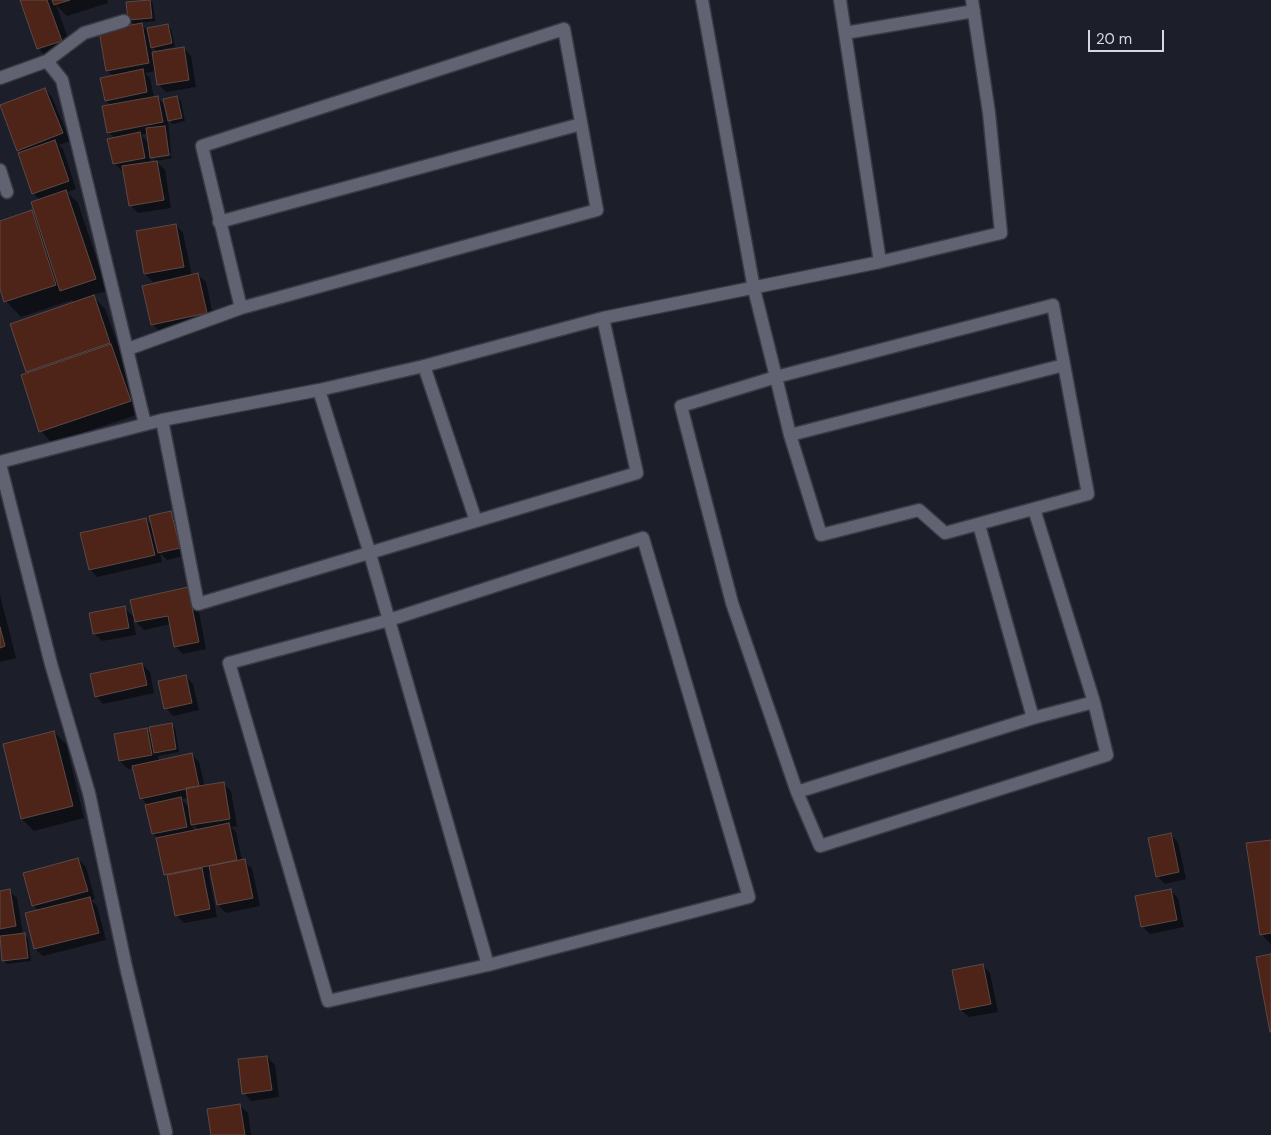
<!DOCTYPE html>
<style>
body{margin:0}
#map{position:relative;width:1271px;height:1135px;overflow:hidden;background:#1c1e2a;font-family:"DM Sans",sans-serif}
canvas{display:block}
.scale{position:absolute;left:1088px;top:30px;width:76px;height:22px;box-sizing:border-box;border:2px solid #d7d8e1;border-top:0;padding-left:6px;font-size:15px;line-height:18px;white-space:nowrap;color:#d7d8e1;-webkit-text-stroke:4px #1c1e2a;paint-order:stroke}
</style>
<div id="map">
<canvas width="1271" height="1135"></canvas>
<div class="scale">20 m</div>
</div>
<script>
const c = document.querySelector('canvas').getContext('2d');
c.lineJoin = 'round';
function fillPath(path, color) { c.fillStyle = color; c.fill(path, 'evenodd'); }
const shape = rows => new Path2D(rows.map(r => 'M' + r).join(''));
function strokePath(path, color, width, dash) { c.strokeStyle = color; c.lineWidth = width; c.lineCap = dash ? 'butt' : 'round'; c.setLineDash(dash || []); c.stroke(path); }
fillPath(shape([
 [21,0,107,0,108,3,67,16,56,5,73,52,50,60,39,49],
 [150,0,153,4,155,21,140,23,149,32,167,25,171,29,175,47,163,49,164,51,184,48,191,56,196,87,166,92,158,84,156,71,145,73,150,78,154,98,157,97,166,106,177,97,181,101,185,121,173,124,168,119,171,153,153,156,153,158,150,156,152,163,156,162,153,159,171,156,172,158,156,161,165,170,171,208,138,213,130,205,124,171,122,171,114,163,115,138,108,132,111,106,106,100,113,76,108,71,135,25,129,20],
 [152,47,157,52,153,53],
 [148,133,150,144,141,135],
 [45,89,52,97,70,141,59,145,63,149,76,189,67,192,78,203,107,291,92,295,105,309,142,413,52,443,41,431,28,373,11,325,75,303,72,300,21,317,6,301,0,285,0,222,31,212,38,219,40,200,33,193,21,153,1,106],
 [176,225,183,233,192,276,198,275,206,282,214,320,160,332,152,324,168,279,153,282,145,274,138,232],
 [170,512,178,520,187,555,167,560,160,553,162,562,97,577,90,569,146,519,153,526],
 [188,589,196,597,206,649,183,654,175,646,171,624,144,630,133,619,136,635,102,641,94,633,124,608,135,618],
 [0,595,16,658,0,662],
 [142,664,150,672,154,693,103,704,96,696],
 [185,676,193,684,199,710,173,716,166,708],
 [172,725,175,728,179,752,158,756,159,761,191,754,199,762,205,787,224,784,231,791,237,826,231,827,236,832,242,861,252,868,260,906,226,913,218,905,212,874,209,875,217,917,184,923,176,915,170,879,165,875,159,839,153,834,148,805,141,798,134,768,128,769,120,761,116,735,146,729,152,735],
 [188,798,190,808,181,799],
 [192,824,199,830,194,831],
 [54,732,66,744,84,818,34,831,22,819,4,745],
 [1170,834,1178,842,1186,879,1165,884,1157,876],
 [1271,841,1271,944,1261,934],
 [78,859,86,867,95,899,91,900,97,906,106,940,43,956,35,949,39,911,33,905],
 [9,891,17,898,23,934,28,938,31,961,7,964,3,960,0,938,0,892],
 [1171,891,1178,898,1184,927,1150,934,1142,926],
 [982,965,990,973,998,1012,969,1017,961,1010],
 [267,1057,275,1065,279,1097,251,1101,244,1093],
 [240,1106,248,1113,251,1135,213,1135]
]), '#0007');
const building = shape([
 [20,0,47,0,62,41,37,49,20,0],
 [52,0,70,0,54,5,52,0],
 [150,0,152,18,128,20,126,2,150,0],
 [142,23,149,63,106,71,99,31,142,23],
 [168,24,172,43,151,48,147,28,168,24],
 [184,47,189,80,157,85,152,52,184,47],
 [143,69,147,92,105,101,100,78,143,69],
 [45,88,63,133,17,151,0,105,45,88],
 [158,96,163,122,107,133,102,106,158,96],
 [177,96,182,118,168,121,163,99,177,96],
 [165,126,169,155,150,158,146,128,165,126],
 [140,132,145,158,113,164,107,139,140,132],
 [55,140,69,181,32,194,18,153,55,140],
 [157,161,164,200,129,206,122,166,157,161],
 [66,190,96,279,60,291,31,202,66,190],
 [32,210,56,285,4,302,0,289,0,221,32,210],
 [176,224,184,267,144,274,136,231,176,224],
 [198,273,207,313,151,325,142,286,198,273],
 [94,295,110,343,26,372,10,324,94,295],
 [111,344,131,401,39,432,21,375,111,344],
 [171,511,180,548,158,553,149,516,171,511],
 [146,518,155,555,89,570,80,533,146,518],
 [188,587,199,642,174,647,168,616,135,622,130,600,188,587],
 [125,606,129,628,93,634,89,613,125,606],
 [0,627,5,646,0,648,0,627],
 [142,663,147,685,95,697,90,674,142,663],
 [186,675,192,703,164,709,158,681,186,675],
 [172,723,176,749,154,753,149,727,172,723],
 [147,728,152,755,119,761,114,734,147,728],
 [54,731,73,806,21,819,3,744,54,731],
 [192,753,199,786,140,799,132,766,192,753],
 [224,782,230,819,191,825,186,788,224,782],
 [181,797,187,827,152,834,145,805,181,797],
 [229,823,237,860,164,875,156,838,229,823],
 [1171,833,1179,872,1156,877,1148,838,1171,833],
 [1271,840,1271,933,1260,935,1246,843,1271,840],
 [78,858,88,891,32,906,23,873,78,858],
 [245,859,253,898,217,905,209,866,245,859],
 [202,868,210,909,175,916,167,875,202,868],
 [10,889,16,926,0,929,0,891,10,889],
 [1171,889,1177,920,1141,927,1135,896,1171,889],
 [90,897,99,933,34,949,25,913,90,897],
 [25,933,28,958,2,961,0,936,25,933],
 [1271,954,1271,1032,1270,1032,1256,957,1271,954],
 [983,964,991,1004,960,1010,952,970,983,964],
 [267,1056,272,1090,242,1094,238,1059,267,1056],
 [240,1104,245,1135,211,1135,207,1109,240,1104]
]);
fillPath(building, '#4e2318');
strokePath(building, '#5b4a46', 1);
const minor = shape([
 [702,0,754,289,776,377,790,435,821,535,919,510,945,533,1088,494,1053,305,776,377,681,406,732,603,797,792,820,846,1107,755,1094,702,1034,509],
 [840,0,880,262],
 [845,33,974,11],
 [47,61,62,80,145,424],
 [0,78,47,61,84,33,124,21],
 [0,170,7,192],
 [219,222,581,124],
 [128,349,241,308,597,210,564,29,202,146,241,308],
 [424,366,476,521],
 [319,390,370,554,488,965],
 [162,420,198,604,637,473,603,318],
 [790,435,1064,365],
 [0,462,162,420,319,390,424,366,603,318,880,262,1001,233,989,113,972,0],
 [0,464,51,664,89,793,126,967,166,1132],
 [979,525,1033,718],
 [643,538,749,897,488,965,328,1001,229,663,389,620,643,538],
 [797,792,1033,718,1094,702]
]);
strokePath(minor, '#393a44', 15);
strokePath(minor, '#616372', 12);
</script>
